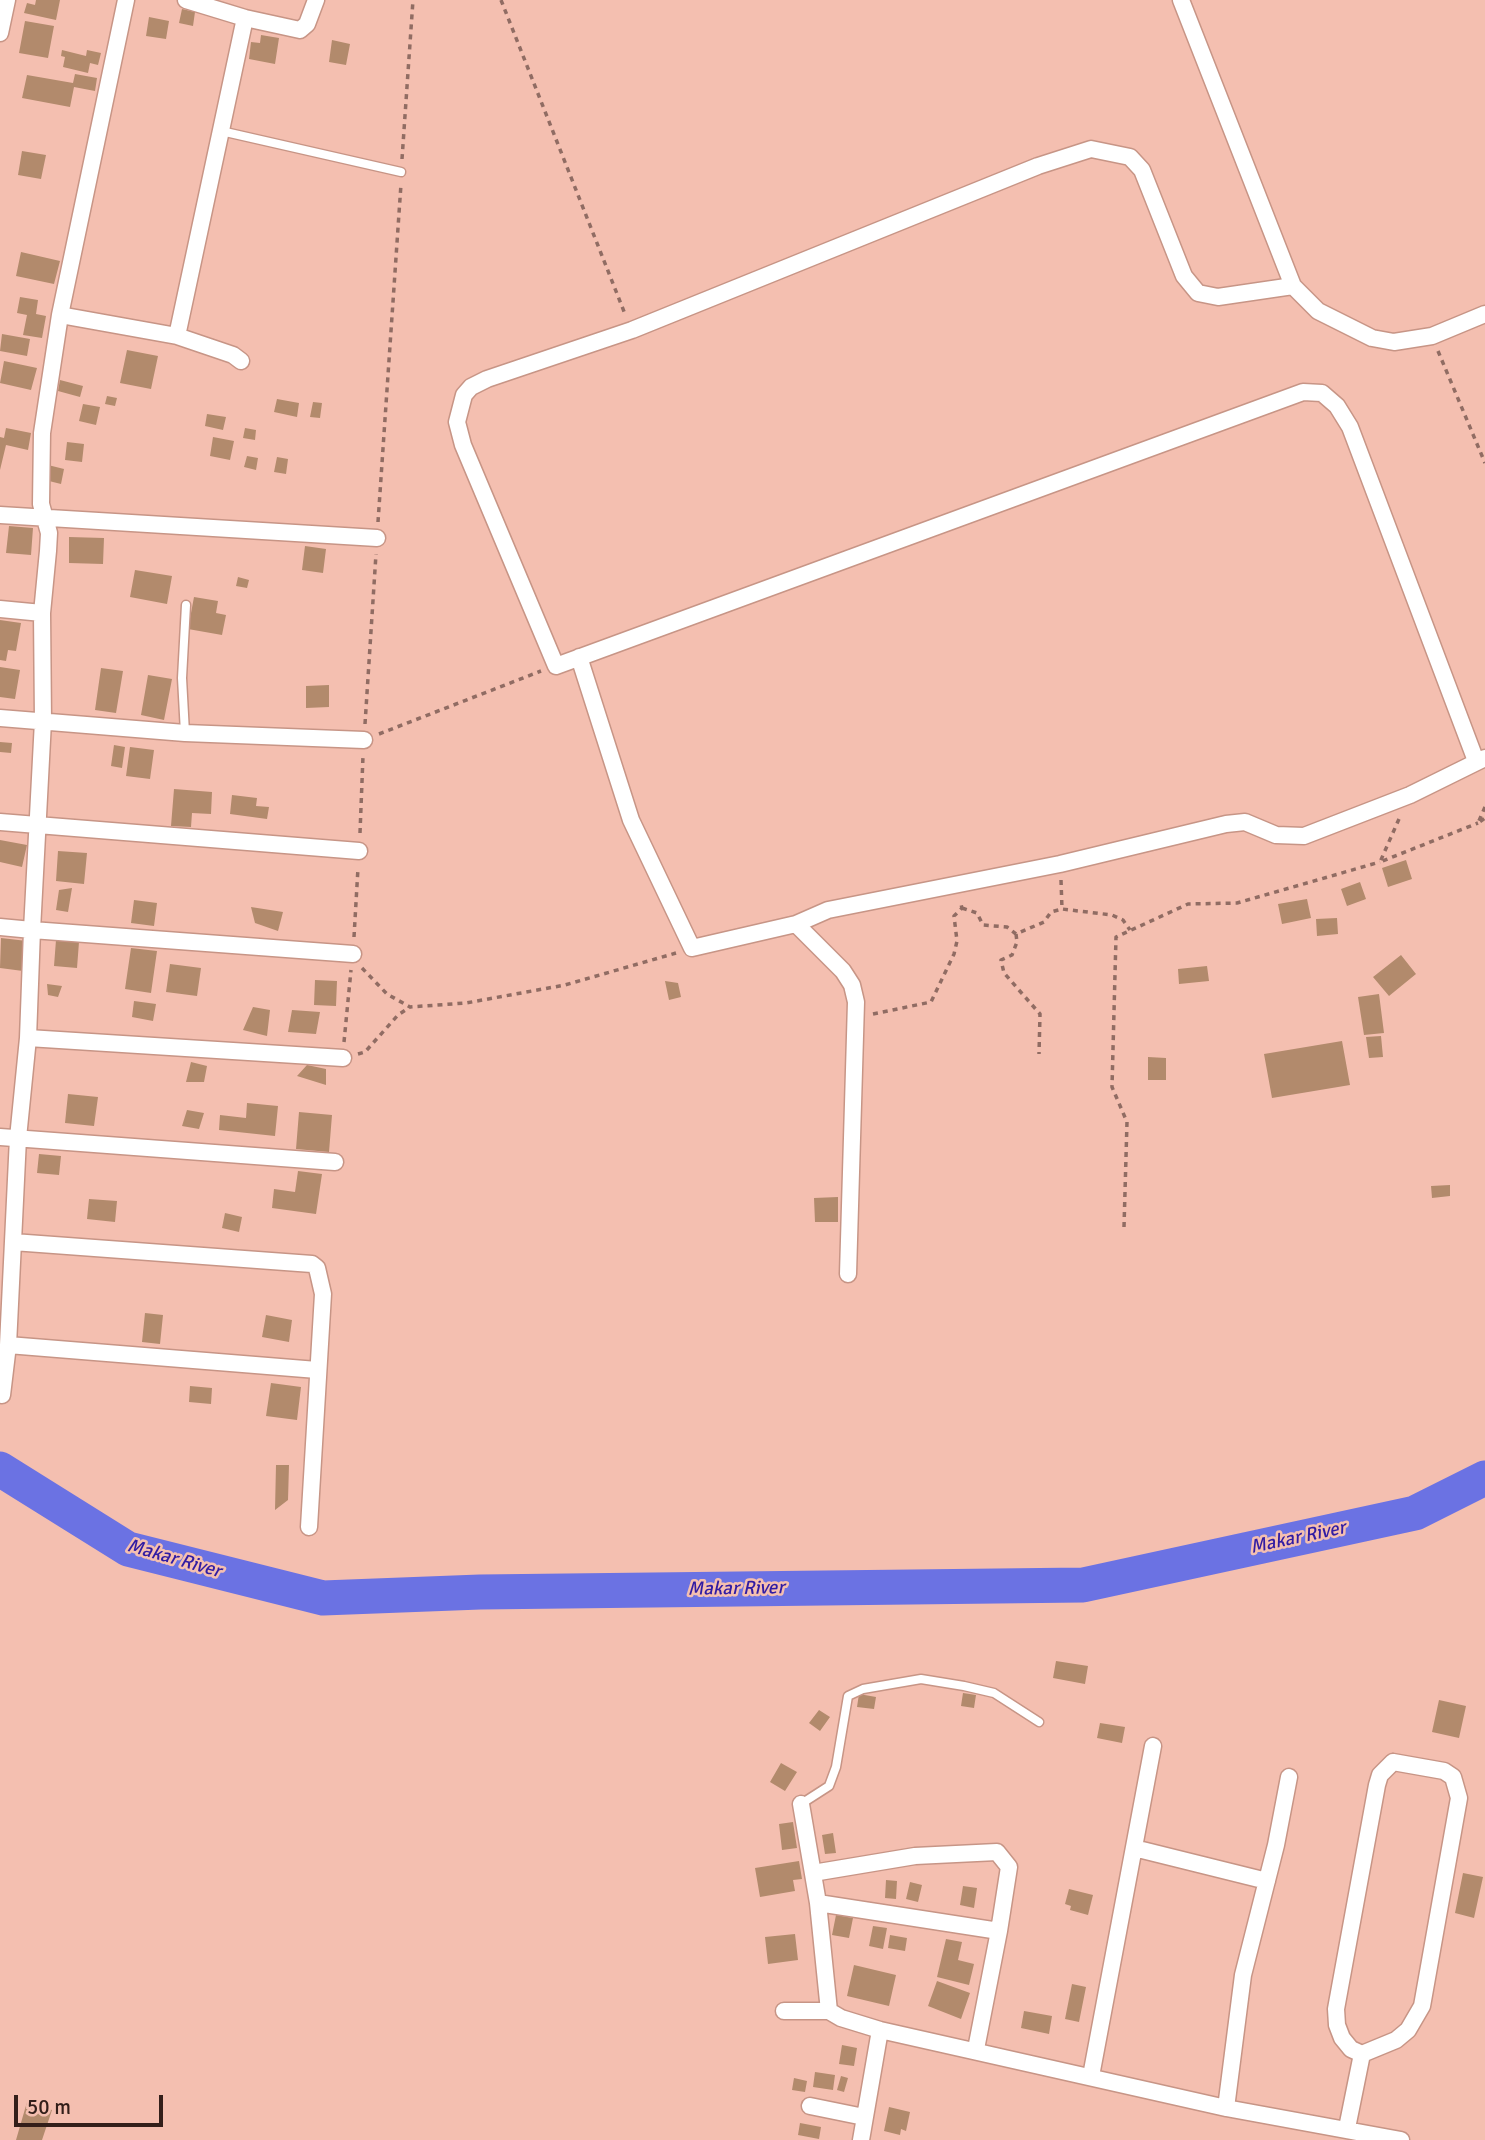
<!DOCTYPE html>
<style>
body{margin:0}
#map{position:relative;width:1485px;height:2140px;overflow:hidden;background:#f4bfb0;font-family:Signika,sans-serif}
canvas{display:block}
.scale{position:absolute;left:14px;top:2095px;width:149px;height:32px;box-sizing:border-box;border:4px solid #331f1a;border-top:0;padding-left:9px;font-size:21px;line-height:24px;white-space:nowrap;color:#331f1a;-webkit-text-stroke:5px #f4bfb0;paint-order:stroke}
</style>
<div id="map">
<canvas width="1485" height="2140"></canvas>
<div class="scale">50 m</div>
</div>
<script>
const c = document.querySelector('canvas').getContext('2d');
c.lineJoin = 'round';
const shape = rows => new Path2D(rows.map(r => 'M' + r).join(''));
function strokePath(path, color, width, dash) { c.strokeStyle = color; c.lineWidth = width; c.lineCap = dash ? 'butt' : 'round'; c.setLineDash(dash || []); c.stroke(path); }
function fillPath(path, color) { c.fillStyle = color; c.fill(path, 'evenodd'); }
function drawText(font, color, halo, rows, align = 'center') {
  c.font = font + ' Signika,sans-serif'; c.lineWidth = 5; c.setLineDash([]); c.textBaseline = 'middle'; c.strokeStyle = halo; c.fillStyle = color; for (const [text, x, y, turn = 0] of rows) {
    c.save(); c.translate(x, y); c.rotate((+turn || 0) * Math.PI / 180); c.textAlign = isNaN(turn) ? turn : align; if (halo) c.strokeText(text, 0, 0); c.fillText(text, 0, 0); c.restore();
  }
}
strokePath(shape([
 [0,1469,128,1549,323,1598,480,1592,1083,1585,1415,1513,1485,1478]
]), '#6b72e3', 35);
fillPath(shape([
 [36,0,60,0,56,20,24,13,27,3,35,5],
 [182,9,195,12,193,26,179,23],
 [149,17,169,21,166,39,146,36],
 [25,21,54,26,48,58,19,53],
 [261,35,279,38,275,64,249,59,251,42,260,43],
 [332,40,350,44,346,65,329,62],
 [62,50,86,56,87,50,101,53,98,65,90,63,88,73,63,67,65,57,61,56],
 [75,74,97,78,95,91,74,87,70,107,22,98,27,75,73,83],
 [22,151,46,155,41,179,18,175],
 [21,252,60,261,54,284,16,276],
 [20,297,38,300,36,314,46,316,42,338,23,335,27,315,17,313],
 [2,334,30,339,27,356,0,351],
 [127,350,158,356,151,389,120,383],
 [4,361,37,368,31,390,0,383],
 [60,380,83,386,80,397,58,391],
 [107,396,117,398,115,406,105,404],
 [277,399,299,403,297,417,274,412],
 [313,402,322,403,320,418,310,417],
 [83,404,100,407,96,425,79,421],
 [207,414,226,417,223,430,205,426],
 [6,428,31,433,28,450,6,445,0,470,0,437,4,438],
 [245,428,256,430,255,440,243,438],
 [213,437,234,441,230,460,210,456],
 [67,442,84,444,82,462,65,460],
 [247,456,258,458,256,470,244,467],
 [277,457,288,459,286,474,274,472],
 [48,465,64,469,61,484,45,480],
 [9,526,33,528,31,555,6,553],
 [69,537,104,538,103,564,69,563],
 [305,546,326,549,323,573,302,570],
 [135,570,172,576,167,604,130,597],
 [238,577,249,580,247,588,236,586],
 [194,597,218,601,216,613,226,615,222,635,188,629],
 [0,620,21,623,16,651,8,650,6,661,0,660],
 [0,667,20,670,15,699,0,697],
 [101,668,123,671,116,713,95,710],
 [148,675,172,679,164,720,141,715],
 [329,685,329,707,306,708,306,686],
 [0,742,12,743,11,753,0,752],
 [114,745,125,747,122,768,111,766],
 [130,747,154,750,150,779,126,776],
 [174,789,212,792,211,814,192,813,191,827,171,826],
 [232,795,257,798,256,806,269,807,267,819,230,814],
 [0,840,27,845,22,867,0,862],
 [58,851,87,853,84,884,56,881],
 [1406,860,1412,879,1388,887,1382,868],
 [1360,882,1366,899,1347,906,1341,889],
 [72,888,68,912,56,910,59,890],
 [1307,899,1311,918,1282,924,1278,904],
 [134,900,157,903,154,926,131,923],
 [251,907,283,912,278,931,255,923],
 [1337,918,1338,934,1317,936,1316,919],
 [1,938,27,941,23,971,0,968],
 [56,940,79,942,77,968,54,966],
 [131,948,157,951,151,993,125,989],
 [1401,955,1416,974,1389,996,1373,977],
 [170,964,201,968,197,996,166,992],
 [1207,966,1209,981,1179,984,1178,969],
 [315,980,337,981,336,1006,314,1005],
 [665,981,678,983,681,997,669,1000],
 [47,984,62,986,58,997,48,995],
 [1379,994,1384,1033,1364,1035,1358,997],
 [134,1001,156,1004,153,1021,132,1017],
 [253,1007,270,1010,267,1036,243,1030],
 [292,1010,320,1012,316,1034,288,1032],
 [1381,1036,1383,1057,1369,1058,1366,1037],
 [1342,1041,1350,1085,1272,1098,1264,1054],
 [1148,1057,1166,1058,1166,1080,1148,1080],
 [191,1062,207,1066,204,1082,186,1082],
 [307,1065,326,1069,326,1085,297,1076],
 [68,1094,98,1097,94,1126,65,1123],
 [247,1103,278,1106,275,1136,219,1130,220,1115,246,1118],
 [187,1110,204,1113,199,1129,182,1126],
 [299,1112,332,1115,329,1152,296,1149],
 [39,1154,61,1156,59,1175,37,1173],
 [298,1171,322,1174,316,1214,272,1208,274,1189,295,1192],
 [1450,1185,1450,1196,1432,1198,1431,1186],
 [838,1197,838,1222,815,1222,814,1198],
 [89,1199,117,1201,115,1222,87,1219],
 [225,1213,242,1217,239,1232,222,1228],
 [145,1313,163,1315,160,1344,142,1342],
 [266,1315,292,1320,289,1342,262,1337],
 [271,1383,301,1387,297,1420,266,1416],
 [190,1386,212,1388,211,1404,189,1402],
 [276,1465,289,1465,288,1500,275,1510],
 [1056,1661,1088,1666,1085,1684,1053,1678],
 [963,1693,976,1695,974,1708,961,1706],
 [859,1694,876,1697,874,1709,857,1707],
 [1439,1700,1466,1706,1459,1738,1432,1732],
 [819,1710,830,1717,820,1731,809,1723],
 [1100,1723,1125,1727,1122,1743,1097,1738],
 [781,1763,797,1772,785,1791,770,1782],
 [793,1822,797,1848,782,1850,779,1824],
 [833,1833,836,1853,825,1854,822,1835],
 [799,1861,802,1879,793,1880,795,1891,760,1897,755,1868],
 [1463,1873,1483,1877,1474,1918,1455,1913],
 [886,1880,897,1881,896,1899,885,1898],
 [910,1882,922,1885,918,1902,906,1899],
 [963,1886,977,1888,974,1908,960,1905],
 [1069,1889,1093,1895,1088,1915,1070,1910,1071,1906,1065,1904],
 [836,1915,853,1918,849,1938,832,1935],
 [873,1926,887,1928,883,1949,869,1946],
 [795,1934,798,1960,768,1964,765,1937],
 [890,1935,907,1938,905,1951,888,1948],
 [946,1939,962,1942,958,1960,974,1964,969,1985,937,1977],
 [854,1965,896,1975,889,2006,847,1996],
 [937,1981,970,1993,961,2019,928,2006],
 [1072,1984,1086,1987,1079,2022,1065,2019],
 [1024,2011,1052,2016,1049,2034,1021,2028],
 [842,2045,857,2048,854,2066,839,2064],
 [815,2072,835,2075,833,2090,813,2087],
 [841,2076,848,2078,844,2092,837,2090],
 [794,2078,807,2081,805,2092,792,2090],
 [27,2102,52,2110,42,2140,16,2140],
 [889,2107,910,2112,906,2131,901,2129,900,2135,884,2131],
 [800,2123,821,2127,819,2139,798,2135]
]), '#b28a6c');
const lane = shape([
 [221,131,401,172],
 [185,733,182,678,186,605],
 [801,1804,829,1786,836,1767,848,1696,863,1689,921,1679,964,1686,994,1693,1039,1722]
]);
const street = shape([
 [126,0,60,315,42,433,41,504,49,533,48,551,42,613,43,721,32,930,353,954],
 [186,0,245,18,300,30,307,24,316,0],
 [1181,0,1293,286,1318,311,1372,338,1394,342,1432,336,1485,314],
 [0,33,7,0],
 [1293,286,1218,297,1198,293,1184,276,1142,170,1130,157,1091,149,1038,166,632,330,487,379,471,387,464,395,457,422,463,445,556,666,1303,392,1322,393,1337,406,1350,427,1476,761],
 [60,315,177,336,245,18],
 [177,336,233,355,241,361],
 [0,515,377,538],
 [0,609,42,613],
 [579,657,631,820,692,948,796,924,828,910,1060,864,1226,824,1245,822,1276,835,1304,836,1410,795,1485,758],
 [0,718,185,733,364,740],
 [0,822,359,851],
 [796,924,843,971,852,985,856,1002,848,1274],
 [0,927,32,930,28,1038,18,1138,8,1345,2,1395],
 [28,1038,343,1058],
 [0,1137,335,1162],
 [13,1242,312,1264,317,1268,323,1294,309,1527],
 [8,1345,317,1370],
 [1393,1762,1444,1771,1453,1777,1459,1798,1422,2006,1408,2030,1396,2040,1362,2054,1351,2049,1342,2038,1337,2025,1336,2009,1377,1785,1380,1775,1393,1762],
 [801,1804,818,1903,829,2011],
 [1134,1848,1267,1881],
 [813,1873,915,1856,997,1852,1009,1867,999,1931],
 [818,1903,999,1931,976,2049],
 [784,2011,829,2011,841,2018,880,2030,1226,2108,1401,2140],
 [1091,2076,1153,1746],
 [810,2106,864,2117],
 [1226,2108,1243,1975,1276,1845,1289,1777],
 [1347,2128,1362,2054],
 [861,2140,880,2030]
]);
strokePath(lane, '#c79586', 11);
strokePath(street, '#c79586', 19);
strokePath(shape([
 [501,0,625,314],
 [402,159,413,0],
 [1438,351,1485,463],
 [378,522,401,184],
 [365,724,376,554],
 [379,734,541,671],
 [1485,807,1478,823,1485,818],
 [1399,819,1380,862,1478,823],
 [360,833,363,756],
 [1061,880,1062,909,1112,915,1123,920,1130,930],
 [962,908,977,913,983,925,1007,927,1016,934,1044,922,1051,912,1062,909],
 [1016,934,1017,942,1012,955,1001,960,1004,973,1040,1014,1039,1054],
 [354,937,358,868],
 [362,968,387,994,410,1007,466,1003,565,985,676,953],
 [873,1014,931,1002,954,954,957,941,954,916,962,908,960,901],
 [344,1042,351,970],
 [358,1054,365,1052,398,1015,410,1007],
 [1124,1227,1127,1122,1112,1087,1116,937,1188,904,1237,903,1380,862]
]), '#906c63', 3.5, [5, 5]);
strokePath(lane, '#fff', 8);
strokePath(street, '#fff', 16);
drawText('italic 19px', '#311ca3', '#f4bfb0', [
 ["Makar River",1298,1538,-12],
 ["Makar River",174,1559,16],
 ["Makar River",736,1589,-1]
]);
</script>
